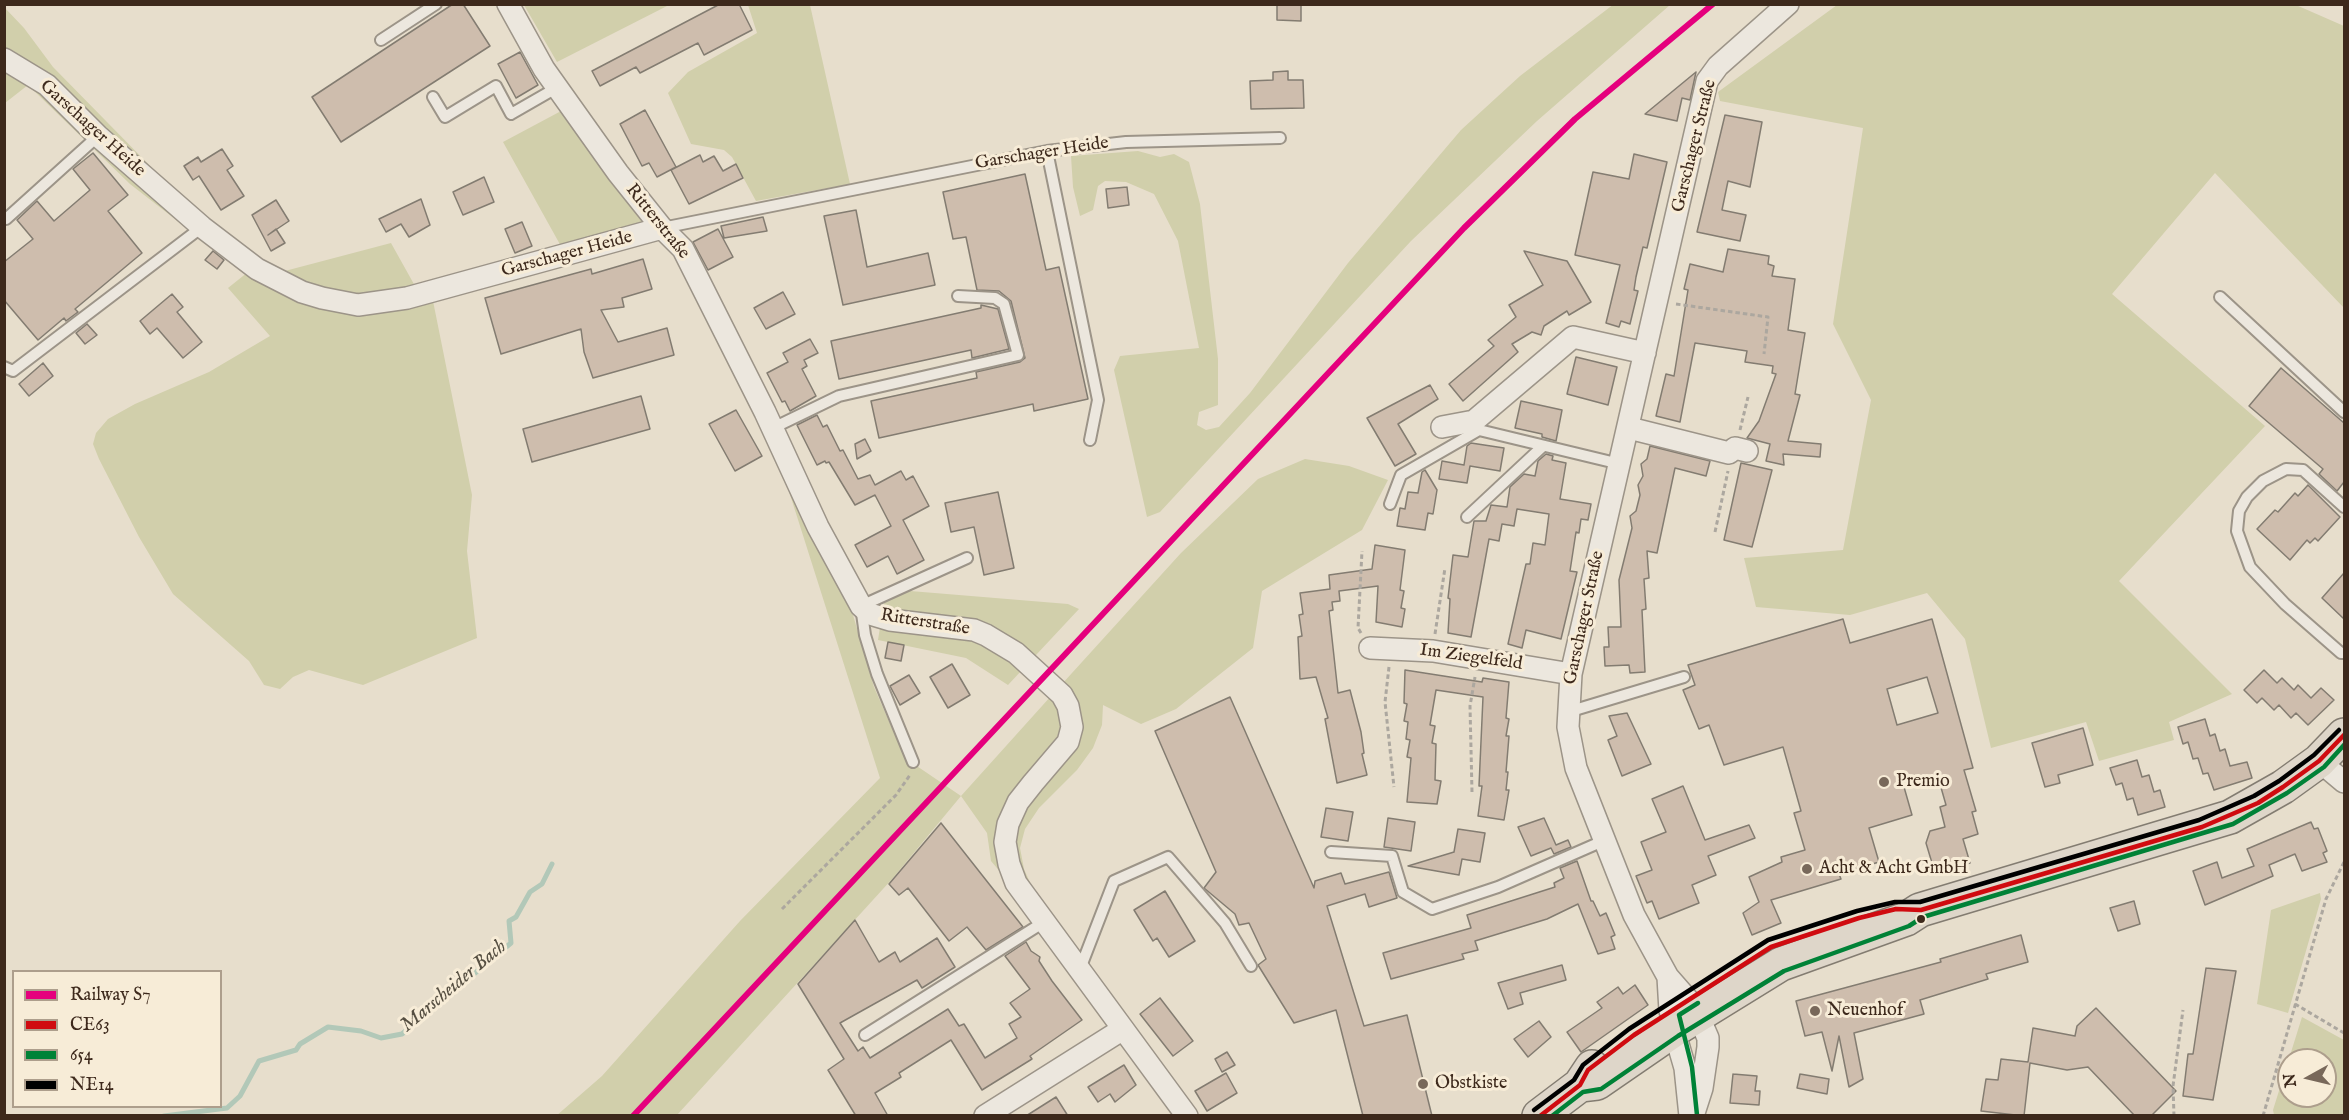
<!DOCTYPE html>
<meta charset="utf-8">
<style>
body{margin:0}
#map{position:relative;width:2349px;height:1120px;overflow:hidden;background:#e7decc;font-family:"IM FELL English",serif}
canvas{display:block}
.frame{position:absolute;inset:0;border:6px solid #3d291c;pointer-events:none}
.legend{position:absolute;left:12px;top:970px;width:210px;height:138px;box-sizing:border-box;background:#f7ecd7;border:2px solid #ad9e8c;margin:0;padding:8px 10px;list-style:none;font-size:18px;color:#3d291c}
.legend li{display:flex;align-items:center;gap:12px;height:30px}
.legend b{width:30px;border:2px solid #ad9e8c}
.north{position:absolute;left:2277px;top:1048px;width:60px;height:60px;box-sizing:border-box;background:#f7ecd7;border:2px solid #ad9e8c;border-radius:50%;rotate:262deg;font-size:16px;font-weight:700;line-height:24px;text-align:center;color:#3d291c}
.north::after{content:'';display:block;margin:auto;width:21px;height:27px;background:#78685a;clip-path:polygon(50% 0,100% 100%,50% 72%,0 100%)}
</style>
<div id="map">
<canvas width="2349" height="1120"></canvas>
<div class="frame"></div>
<ul class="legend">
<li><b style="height:8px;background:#e5007d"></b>Railway S7</li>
<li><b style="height:8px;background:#d00b10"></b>CE63</li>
<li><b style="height:8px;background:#008237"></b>654</li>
<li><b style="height:8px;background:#000"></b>NE14</li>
</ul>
<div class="north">N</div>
</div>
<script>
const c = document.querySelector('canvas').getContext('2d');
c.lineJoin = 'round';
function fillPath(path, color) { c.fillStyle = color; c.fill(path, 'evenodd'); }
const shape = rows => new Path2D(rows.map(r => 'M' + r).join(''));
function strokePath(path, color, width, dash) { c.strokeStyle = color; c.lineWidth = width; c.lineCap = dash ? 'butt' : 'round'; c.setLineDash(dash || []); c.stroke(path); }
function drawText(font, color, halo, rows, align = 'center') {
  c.font = font + ' "IM FELL English",serif'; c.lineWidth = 6; c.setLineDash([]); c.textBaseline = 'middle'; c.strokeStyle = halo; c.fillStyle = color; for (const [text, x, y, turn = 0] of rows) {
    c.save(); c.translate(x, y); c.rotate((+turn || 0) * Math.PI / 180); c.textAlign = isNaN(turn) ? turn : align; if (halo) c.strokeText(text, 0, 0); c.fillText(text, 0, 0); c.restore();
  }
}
fillPath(shape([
 [1614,4,1670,5,1537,121,1411,241,1160,512,1147,517,1114,370,1120,356,1199,348,1178,241,1154,194,1126,182,1105,181,1098,186,1093,210,1080,216,1073,187,1071,156,1138,151,1160,157,1174,154,1189,162,1200,204,1218,359,1218,405,1199,412,1197,425,1206,430,1219,427,1250,393,1348,263,1461,130,1520,76],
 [524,5,669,5,557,62],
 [748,5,810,5,850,184,756,201,732,157,724,150,691,144,668,93,688,72,757,33],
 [2296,5,2344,26,2344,308,2215,173,2112,294,2265,426,2119,581,2232,694,2169,722,2174,740,2099,761,2086,722,1991,748,1965,639,1927,593,1850,615,1756,607,1744,558,1843,550,1871,400,1833,324,1863,128,1720,101,1718,92,1837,5],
 [5,8,24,28,53,67,158,174,195,226,180,223,130,184,28,85,5,103],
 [563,110,642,218,643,223,562,248,503,142],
 [391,243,415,286,433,301,472,495,467,551,477,638,363,685,309,670,293,677,280,689,264,685,249,661,173,594,139,537,99,459,93,444,96,433,108,419,135,404,209,372,270,336,228,288,248,272,281,272],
 [1305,459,1349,466,1388,480,1362,530,1262,591,1253,648,1176,709,1141,724,1103,705,1102,725,1093,748,1077,770,1039,808,1025,829,1020,848,1024,869,1036,896,1022,875,1014,835,1027,804,1081,728,1081,712,1062,684,1181,553,1258,479],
 [787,485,853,615,874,687,905,758,961,796,1051,696,1062,717,1061,734,1022,785,1007,880,991,861,987,833,961,796,893,878,677,1115,556,1116,602,1076,740,921,880,778],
 [886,589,1068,604,1079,609,1008,685,966,658,878,640],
 [2320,893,2321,899,2288,1013,2257,1004,2271,910],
 [2302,1017,2344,1040,2344,1115,2274,1115,2273,1110],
 [2289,1060,2325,1060,2325,1096,2289,1096]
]), '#d1cfab');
strokePath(shape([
 [164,1116,227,1108,240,1096,259,1061,296,1050,300,1044,328,1027,361,1031,381,1038,402,1034,511,943,509,921,516,917,530,892,542,884,552,864]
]), '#b2c8b8', 5);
const building = shape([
 [453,4,463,4,490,46,341,142,312,97,453,4],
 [720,4,739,4,752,30,704,55,698,43,640,73,636,67,600,86,592,71,720,4],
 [1277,4,1301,4,1301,21,1277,20,1277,4],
 [520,52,538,85,516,98,498,64,520,52],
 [1288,71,1288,80,1303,80,1304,108,1251,109,1250,81,1273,80,1273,72,1288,71],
 [1696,72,1690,100,1682,98,1677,121,1645,114,1696,72],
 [645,110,676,167,657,177,649,163,642,166,620,124,645,110],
 [1725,115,1762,122,1750,187,1728,181,1722,210,1746,215,1740,241,1697,232,1725,115],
 [222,149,233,166,227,170,244,196,221,210,199,176,193,180,184,166,198,157,201,162,222,149],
 [93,153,128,195,108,211,142,253,75,309,78,312,66,321,64,318,38,340,4,300,4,262,33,239,17,220,37,201,54,221,90,190,73,169,93,153],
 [1634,154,1667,162,1647,248,1643,247,1636,277,1634,290,1638,291,1630,324,1621,321,1619,327,1606,323,1620,265,1575,255,1593,172,1629,179,1634,154],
 [700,155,703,162,714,156,723,171,736,164,743,178,689,204,671,170,700,155],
 [1025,174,1046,270,1059,267,1088,399,1034,411,1033,404,879,438,871,401,977,378,976,372,1020,362,1025,358,1011,301,999,291,977,290,966,237,953,239,943,192,1025,174],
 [484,177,494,202,463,215,453,192,484,177],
 [1127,187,1129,205,1108,208,1106,189,1127,187],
 [421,199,430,225,409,237,401,224,386,232,379,219,421,199],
 [276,200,289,221,268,235,276,229,285,243,271,251,252,215,276,200],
 [856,210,867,267,928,253,935,285,843,305,824,216,856,210],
 [763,217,767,231,724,238,721,226,763,217],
 [522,222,532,246,515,253,505,229,522,222],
 [718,229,733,257,708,270,693,242,718,229],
 [1728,249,1769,256,1768,264,1774,266,1772,276,1795,279,1788,330,1805,333,1795,394,1800,395,1788,441,1821,444,1820,457,1783,454,1784,465,1766,461,1770,444,1747,438,1759,421,1776,374,1772,373,1773,366,1745,362,1747,351,1695,343,1680,422,1656,416,1666,374,1674,376,1688,290,1684,289,1690,264,1723,272,1728,249],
 [213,251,224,260,217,269,205,260,213,251],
 [1524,251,1567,261,1591,302,1569,315,1567,311,1544,326,1541,335,1532,332,1512,344,1518,352,1463,401,1449,384,1494,346,1488,340,1516,317,1509,305,1543,285,1524,251],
 [643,259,652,289,622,298,624,307,601,310,618,342,667,328,674,355,593,378,584,352,581,329,501,354,485,298,591,269,592,274,643,259],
 [783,292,795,314,766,329,754,308,783,292],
 [172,294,183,307,177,312,202,342,183,358,157,328,150,334,140,321,172,294],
 [981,305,998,309,1009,349,972,358,971,350,839,379,831,341,981,308,981,305],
 [87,324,97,335,85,344,76,333,87,324],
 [810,339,818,353,804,360,807,366,802,369,816,396,790,411,785,401,782,402,767,373,788,362,783,353,810,339],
 [1576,357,1617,367,1608,405,1567,394,1576,357],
 [43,363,53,376,29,396,19,384,43,363],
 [2281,368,2344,423,2344,482,2337,491,2319,474,2323,469,2249,406,2281,368],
 [1430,385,1438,399,1398,424,1416,454,1395,466,1367,418,1430,385],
 [641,396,650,429,532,462,523,429,641,396],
 [1521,401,1562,410,1556,441,1542,437,1542,434,1515,428,1521,401],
 [736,410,762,456,735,471,709,424,736,410],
 [817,415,823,427,827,425,840,451,843,450,858,479,870,475,875,485,901,471,906,480,913,476,929,506,903,520,924,560,897,574,888,556,867,567,855,545,891,526,875,495,855,505,829,462,826,463,825,461,817,465,797,425,817,415],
 [865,439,871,451,857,459,855,444,865,439],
 [1471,443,1504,448,1500,471,1470,466,1467,483,1439,479,1442,461,1464,465,1467,446,1471,443],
 [1650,446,1710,461,1706,476,1675,468,1657,553,1647,551,1649,578,1644,579,1646,609,1642,610,1645,672,1630,673,1629,665,1605,666,1604,647,1609,647,1608,627,1621,627,1619,580,1632,528,1630,516,1636,511,1640,495,1638,485,1643,476,1641,464,1647,459,1650,446],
 [1546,454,1553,456,1552,460,1566,463,1560,499,1591,504,1588,520,1581,519,1579,533,1576,532,1570,571,1577,572,1561,639,1526,630,1522,648,1508,644,1526,564,1530,564,1533,543,1545,545,1549,514,1517,509,1514,526,1502,524,1499,541,1489,539,1471,637,1448,633,1450,599,1448,598,1453,555,1468,557,1474,521,1486,521,1491,505,1507,507,1510,487,1524,474,1535,476,1538,461,1546,454],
 [1741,463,1772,470,1752,547,1724,540,1741,463],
 [1425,470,1437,490,1433,514,1428,513,1425,530,1397,526,1400,508,1405,509,1408,492,1418,493,1422,472,1425,470],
 [2308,485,2340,517,2318,541,2315,538,2310,543,2307,540,2290,560,2257,529,2275,510,2278,512,2295,493,2298,496,2308,485],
 [998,492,1014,568,984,575,974,527,951,532,945,503,998,492],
 [1375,545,1405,550,1400,590,1404,591,1401,608,1405,609,1402,627,1376,622,1378,586,1339,591,1340,601,1332,602,1333,610,1329,611,1338,693,1350,690,1361,732,1364,753,1362,754,1367,775,1337,783,1325,719,1328,718,1316,677,1300,679,1298,637,1302,636,1299,615,1303,614,1300,593,1330,589,1329,575,1372,569,1375,545],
 [2344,573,2344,619,2322,598,2344,573],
 [1843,619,1850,643,1932,619,1973,768,1964,770,1976,811,1972,812,1978,834,1963,839,1970,863,1935,873,1926,843,1930,831,1945,827,1940,807,1946,805,1938,777,1904,787,1912,815,1869,828,1879,862,1839,874,1841,879,1771,900,1781,923,1752,935,1743,913,1759,902,1749,877,1782,862,1781,857,1805,850,1794,813,1801,811,1783,747,1724,765,1709,725,1699,729,1683,690,1695,685,1688,665,1843,619],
 [1927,677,1938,713,1897,725,1887,689,1927,677],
 [888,642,904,645,901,661,885,658,888,642],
 [952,664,970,695,948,708,930,677,952,664],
 [1405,670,1482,682,1483,678,1509,682,1506,718,1509,719,1506,736,1509,736,1506,772,1508,772,1506,790,1509,790,1504,820,1478,816,1482,786,1479,786,1483,697,1436,690,1430,725,1435,726,1432,743,1436,744,1435,780,1441,781,1437,804,1407,802,1411,758,1407,757,1410,740,1406,739,1408,722,1404,721,1407,704,1404,703,1405,670],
 [2264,670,2277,683,2282,678,2294,690,2298,685,2311,698,2321,688,2334,700,2308,725,2296,713,2291,718,2279,705,2274,710,2262,698,2257,703,2244,690,2264,670],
 [909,675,920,693,900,705,890,686,909,675],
 [1230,697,1314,888,1315,881,1341,873,1345,884,1389,872,1397,898,1369,907,1365,894,1327,906,1364,1026,1407,1015,1432,1116,1363,1116,1336,1010,1294,1023,1258,965,1266,959,1249,923,1239,925,1235,914,1204,888,1216,872,1155,731,1230,697],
 [1627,713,1651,764,1622,776,1608,740,1617,736,1609,716,1627,713],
 [2205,719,2210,736,2215,734,2220,751,2225,749,2230,766,2247,762,2252,778,2214,790,2208,773,2203,774,2198,758,2193,759,2188,742,2183,744,2178,727,2205,719],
 [2083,728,2093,765,2058,775,2060,783,2045,787,2032,743,2083,728],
 [2137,760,2142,777,2149,775,2154,792,2160,790,2165,807,2138,815,2133,798,2127,800,2122,783,2116,785,2110,768,2137,760],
 [1683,786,1705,840,1749,825,1755,838,1708,856,1716,875,1692,885,1699,903,1659,919,1652,901,1647,903,1636,876,1652,870,1641,842,1666,832,1652,799,1683,786],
 [1326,808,1353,812,1348,841,1321,837,1326,808],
 [1388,818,1415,822,1411,851,1384,847,1388,818],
 [1544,818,1556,845,1568,840,1571,847,1554,854,1551,848,1531,856,1518,827,1544,818],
 [2311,822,2314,829,2318,828,2327,851,2323,853,2327,862,2302,871,2295,854,2269,865,2273,876,2205,905,2193,871,2217,862,2222,878,2254,866,2247,849,2311,822],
 [941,823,1023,927,986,950,967,927,949,941,908,888,899,895,889,884,941,823],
 [1458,829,1485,833,1480,862,1462,859,1459,875,1408,866,1454,852,1458,829],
 [1577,861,1591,901,1593,901,1600,916,1606,913,1615,935,1611,937,1615,949,1598,954,1578,904,1547,919,1475,941,1478,950,1462,954,1464,959,1391,979,1383,953,1471,928,1467,915,1555,887,1554,883,1564,878,1560,868,1577,861],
 [1165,891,1195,941,1169,957,1157,938,1153,941,1134,910,1165,891],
 [2134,901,2140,924,2118,931,2110,908,2134,901],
 [855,920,879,962,895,952,900,962,937,938,955,967,922,988,917,980,840,1023,858,1051,863,1047,870,1058,948,1009,959,1026,964,1024,985,1058,1017,1038,1009,1024,1021,1017,1010,1003,1030,989,1005,956,1026,942,1031,951,1040,957,1039,961,1052,981,1082,1020,1030,1056,1032,1059,982,1090,951,1040,899,1073,901,1077,875,1093,888,1116,856,1116,828,1070,844,1059,798,984,855,920],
 [2021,935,2028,962,1986,974,1988,979,1920,1000,1924,1014,1854,1033,1863,1079,1849,1087,1839,1036,1832,1071,1822,1032,1805,1036,1796,1001,1941,962,1940,959,2021,935],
 [1562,965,1566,980,1520,993,1523,1004,1508,1009,1498,983,1562,965],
 [2206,968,2236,971,2213,1100,2183,1096,2188,1054,2193,1054,2206,968],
 [1635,985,1648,1005,1581,1052,1567,1032,1602,1008,1597,1002,1618,987,1623,994,1635,985],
 [1160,998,1193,1041,1173,1056,1140,1014,1160,998],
 [2096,1008,2176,1091,2151,1116,2135,1116,2088,1067,2067,1070,2030,1063,2024,1116,1981,1111,1986,1079,1998,1080,2001,1059,2028,1062,2033,1028,2075,1036,2077,1026,2096,1008],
 [1539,1021,1551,1037,1528,1057,1514,1039,1539,1021],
 [1227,1052,1235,1065,1222,1072,1215,1059,1227,1052],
 [1124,1065,1136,1085,1115,1102,1110,1094,1098,1102,1088,1087,1124,1065],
 [1226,1073,1237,1093,1207,1111,1195,1091,1226,1073],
 [1733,1074,1757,1076,1755,1091,1760,1091,1759,1105,1730,1103,1733,1074],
 [1800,1074,1829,1079,1827,1094,1797,1088,1800,1074],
 [1056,1097,1068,1116,1026,1116,1056,1097]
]);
fillPath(building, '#cebdad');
strokePath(building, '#837c71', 1.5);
const service = shape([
 [381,40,436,4],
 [433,97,445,117,496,86,511,114,558,87],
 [1047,151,1098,400,1090,440],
 [6,219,98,136],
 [662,228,1047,151,1126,142,1280,138],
 [2220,297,2344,412],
 [4,367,13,371,202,227],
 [773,428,839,396,1018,355,1004,304,995,298,958,296],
 [1390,504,1401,475,1479,430,1620,464],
 [2344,507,2303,470,2286,469,2263,481,2247,497,2239,511,2237,531,2250,567,2285,604,2341,653,2344,653],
 [1467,517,1543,446],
 [1568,712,1684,677],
 [913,762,877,674,865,635,861,606,967,558],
 [1331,852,1392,856,1403,892,1432,909,1498,887,1603,841],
 [1080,969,1114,881,1168,857,1225,923,1251,966],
 [865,1035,1044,922]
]);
const minor = shape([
 [508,4,544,69,618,173,662,228,683,249,765,412,818,527,861,606,870,614,890,620,974,630,986,635,1016,653,1062,695,1068,706,1072,727,1068,742,1033,783,1018,802,1008,824,1005,842,1009,864,1016,883,1187,1116],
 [4,59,47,85,98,136,202,227,257,269,302,292,322,298,358,305,407,298,662,228],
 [1442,427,1474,421,1573,337,1645,353],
 [1629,428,1729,453,1735,448,1747,451],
 [1370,648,1433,651,1571,674],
 [2319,761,2344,782],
 [1668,977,1670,1011],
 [1689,1001,1668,977,1634,915,1576,768,1568,727,1571,674,1707,81,1718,66,1788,4],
 [1674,1030,1685,1068,1690,1116],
 [985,1116,1123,1029],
 [1693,1116,1702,1088,1708,1047,1708,1038,1698,1015]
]);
const primary = shape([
 [1580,1085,1597,1083,1674,1030,1781,964,1906,919,1920,910,2230,817,2283,787,2319,761,2344,735],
 [1539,1116,1580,1085,1592,1067]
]);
strokePath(service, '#9c9488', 14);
strokePath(minor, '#9c9488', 24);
strokePath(primary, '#837c71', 36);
strokePath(shape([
 [1676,304,1768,317,1764,354],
 [1740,430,1748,397],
 [1715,532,1728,471],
 [1361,633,1358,628,1362,551],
 [1435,634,1445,568],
 [1389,667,1385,702,1394,787],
 [1472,792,1470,706,1475,677],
 [782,909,896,795,910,775],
 [2295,1004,2344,1033],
 [2174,1116,2173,1086,2183,1010],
 [2263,1116,2326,899,2344,862]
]), '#aca79f', 3, [4.5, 3]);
strokePath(service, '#ece7de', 10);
strokePath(minor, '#ece7de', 21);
strokePath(primary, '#ded6c9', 33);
strokePath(shape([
 [1540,1116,1580,1085,1588,1070,1634,1035,1771,947,1859,918,1896,909,1921,910,2202,827,2258,803,2283,787,2319,761,2344,735]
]), '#d00b10', 4.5);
strokePath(shape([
 [1697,1115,1692,1067,1679,1015,1698,1003],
 [1552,1116,1583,1092,1601,1089,1678,1036,1784,971,1909,926,1923,917,2233,824,2287,793,2324,767,2344,745]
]), '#008237', 4.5);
strokePath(shape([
 [1534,1110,1574,1080,1583,1065,1629,1029,1768,940,1857,911,1895,902,1920,902,2199,820,2254,796,2279,781,2314,755,2339,730]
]), '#000', 4.5);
strokePath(shape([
 [633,1116,1464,228,1575,119,1713,4]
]), '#e5007d', 6);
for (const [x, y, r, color] of [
 [1884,782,6,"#78685a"],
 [1807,869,6,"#78685a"],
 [1921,919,5,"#3d291c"],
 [1815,1011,6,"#78685a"],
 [1423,1084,6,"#78685a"]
]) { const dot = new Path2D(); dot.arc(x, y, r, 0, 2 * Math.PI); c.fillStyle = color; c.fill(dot); strokePath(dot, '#f7ecd7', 2); }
drawText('18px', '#3d291c', '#f7ecd7', [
 ["Garschager Heide",92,129,42],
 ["Garschager Straße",1695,146,-76],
 ["Garschager Heide",1042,154,-9],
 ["Ritterstraße",657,222,51],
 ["Garschager Heide",567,255,-15],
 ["Garschager Straße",1585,618,-78],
 ["Ritterstraße",925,623,9],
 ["Im Ziegelfeld",1471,658,8]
]);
drawText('18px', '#3d291c', '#f7ecd7', [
 ["Premio",1896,782],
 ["Acht & Acht GmbH",1819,869],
 ["Neuenhof",1827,1011],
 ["Obstkiste",1435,1084]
], 'left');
drawText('italic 20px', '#554e41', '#f7ecd7', [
 ["Marscheider Bach",454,987,-40]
]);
</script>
